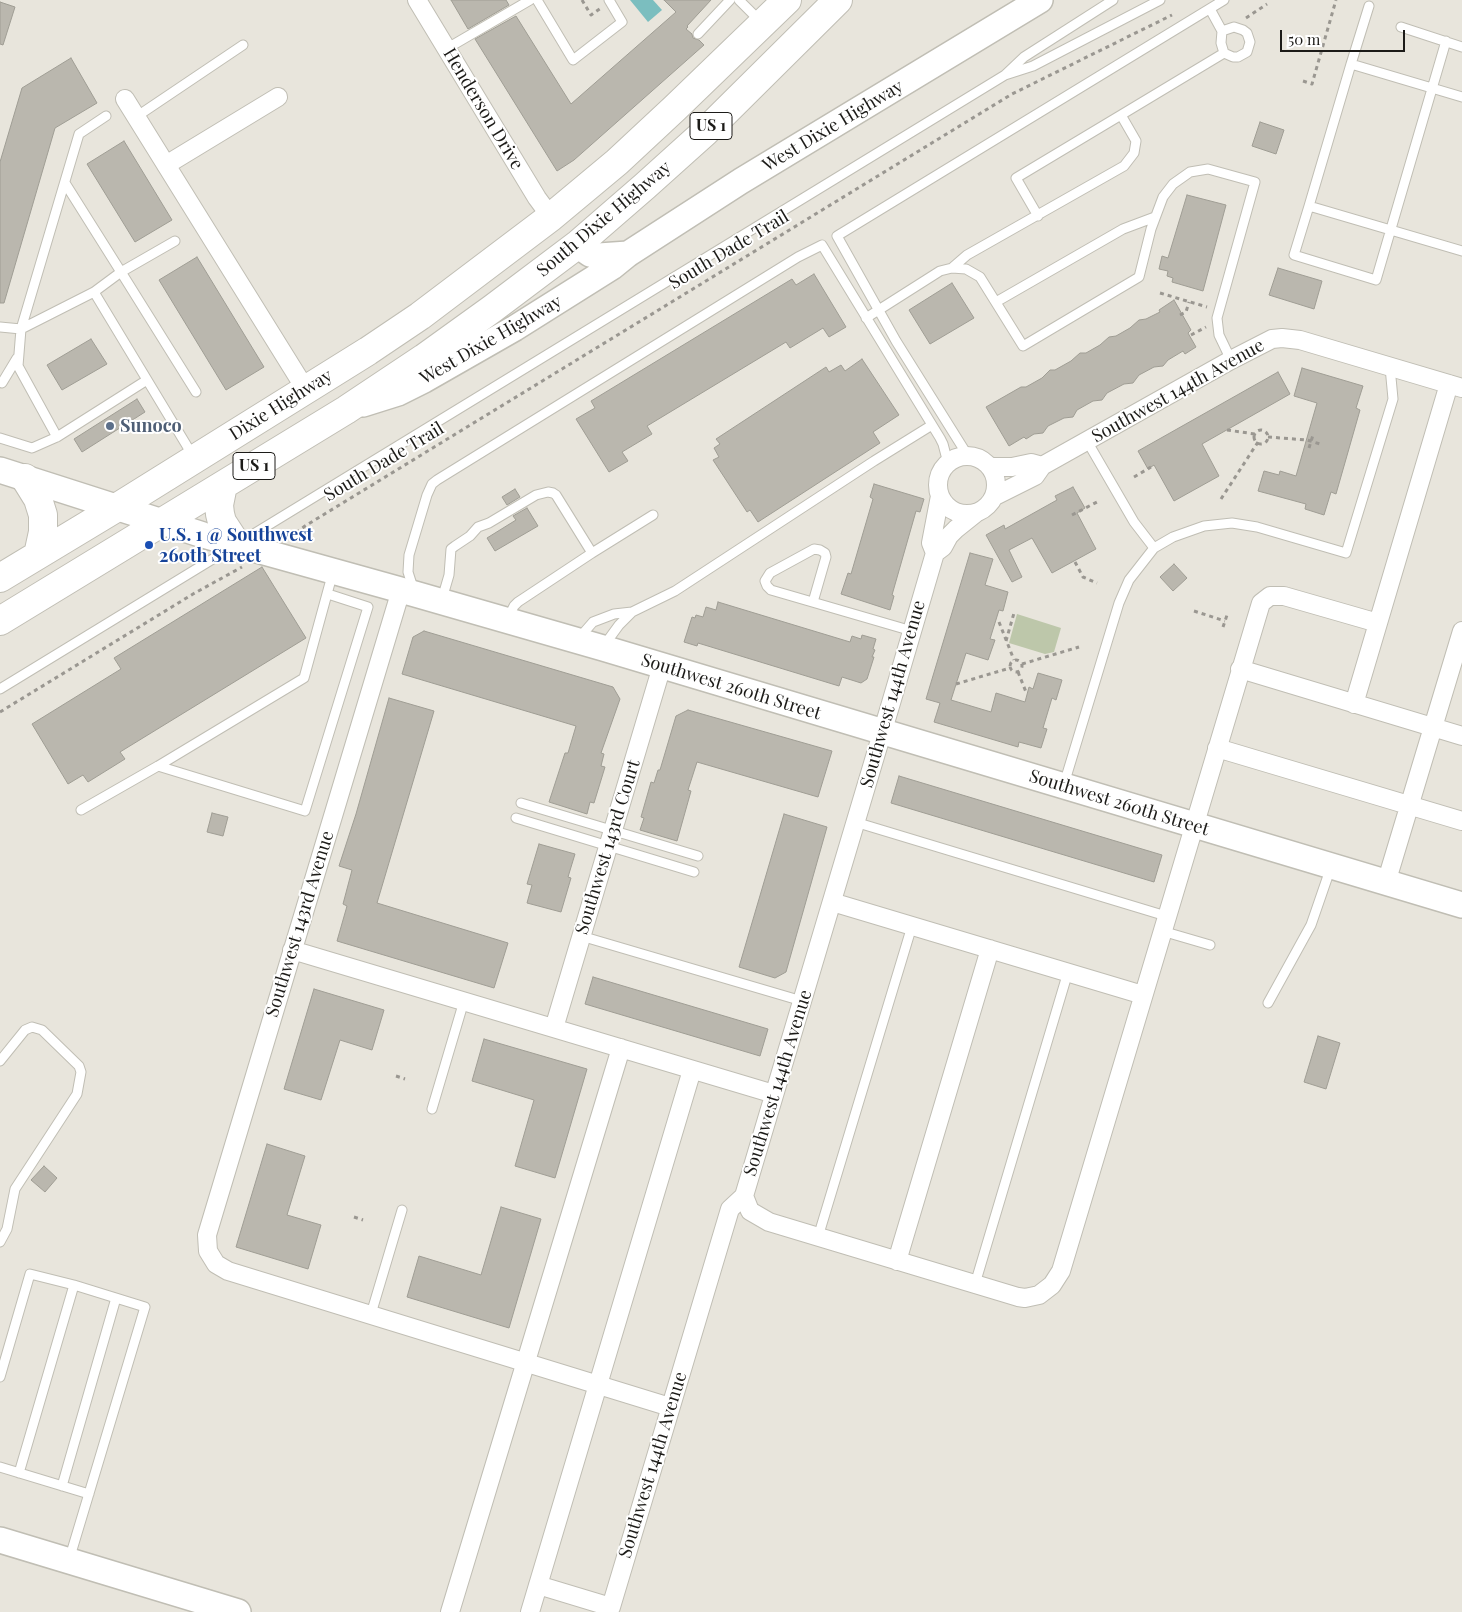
<!DOCTYPE html>
<style>
body{margin:0}
#map{position:relative;width:1462px;height:1612px;overflow:hidden;background:#e8e5dc;font-family:"Playfair Display",serif}
canvas{display:block}
.scale{position:absolute;left:1280px;top:30px;width:125px;height:22px;box-sizing:border-box;border:2px solid #1c1b18;border-top:0;padding-left:6px;font-size:15px;line-height:18px;white-space:nowrap;color:#1c1b18;-webkit-text-stroke:4px #fff;paint-order:stroke}
</style>
<div id="map">
<canvas width="1462" height="1612"></canvas>
<div class="scale">50 m</div>
</div>
<script>
const c = document.querySelector('canvas').getContext('2d');
c.lineJoin = 'round';
function fillPath(path, color) { c.fillStyle = color; c.fill(path, 'evenodd'); }
const shape = rows => new Path2D(rows.map(r => 'M' + r).join(''));
function strokePath(path, color, width, dash) { c.strokeStyle = color; c.lineWidth = width; c.lineCap = dash ? 'butt' : 'round'; c.setLineDash(dash || []); c.stroke(path); }
function drawText(font, color, halo, rows, align = 'center') {
  c.font = font + ' "Playfair Display",serif'; c.lineWidth = 4; c.setLineDash([]); c.textBaseline = 'middle'; c.strokeStyle = halo; c.fillStyle = color; for (const [text, x, y, turn = 0] of rows) {
    c.save(); c.translate(x, y); c.rotate((+turn || 0) * Math.PI / 180); c.textAlign = isNaN(turn) ? turn : align; if (halo) c.strokeText(text, 0, 0); c.fillText(text, 0, 0); c.restore();
  }
}
fillPath(shape([
 [1017,614,1061,628,1054,652,1045,654,1009,643]
]), '#bdc7aa');
fillPath(shape([
 [630,0,653,0,662,10,648,22]
]), '#7bbebf');
const building = shape([
 [451,0,506,0,509,5,468,29,451,0],
 [664,0,711,0,687,26,688,27,686,29,692,34,693,38,699,40,704,45,574,160,557,171,475,39,516,16,571,104,676,12,664,0],
 [0,2,15,7,3,45,0,44,0,2],
 [71,58,97,103,55,128,4,303,0,303,0,162,22,88,71,58],
 [1260,122,1284,130,1276,154,1252,146,1260,122],
 [124,141,172,220,135,242,87,164,124,141],
 [1187,195,1226,205,1203,291,1172,282,1173,278,1167,276,1168,271,1159,269,1162,256,1168,258,1187,195],
 [197,257,264,367,226,390,159,280,197,257],
 [1278,268,1322,281,1314,309,1269,295,1278,268],
 [814,274,846,327,829,337,823,328,790,348,786,342,647,426,652,434,622,452,628,461,609,472,576,419,595,408,591,401,792,279,796,285,814,274],
 [952,283,974,318,930,344,909,310,952,283],
 [1174,300,1191,330,1188,333,1196,347,1185,354,1183,351,1168,360,1163,366,1154,367,1139,375,1133,383,1124,384,1107,393,1102,400,1093,401,1077,410,1073,417,1064,418,1048,426,1043,433,1034,434,1026,439,1024,437,1009,446,986,407,1021,387,1026,387,1042,378,1050,370,1055,370,1071,361,1080,353,1086,353,1100,345,1109,337,1116,336,1130,328,1139,320,1146,319,1160,312,1159,310,1174,300],
 [91,339,107,364,62,390,47,365,91,339],
 [862,359,899,415,873,432,880,443,758,522,750,510,747,512,713,460,719,457,714,448,720,444,716,439,826,367,829,372,841,365,845,371,862,359],
 [1302,368,1363,386,1356,408,1360,410,1336,494,1331,492,1324,515,1305,509,1306,504,1258,491,1264,471,1279,475,1280,471,1296,476,1317,403,1294,396,1302,368],
 [1278,372,1290,394,1202,444,1219,476,1174,501,1154,465,1148,469,1138,451,1278,372],
 [137,399,145,412,82,452,74,439,137,399],
 [874,484,924,499,920,512,916,511,892,595,894,596,890,610,841,594,848,573,851,574,873,499,870,497,874,484],
 [1073,487,1085,508,1077,513,1096,549,1052,573,1032,538,1009,550,1022,577,1012,582,986,535,1004,525,1005,529,1057,500,1055,496,1073,487],
 [515,489,520,497,507,505,502,497,515,489],
 [527,508,538,526,495,551,487,538,516,520,513,516,527,508],
 [970,553,993,559,985,585,1008,592,1003,611,999,610,990,639,995,640,988,660,966,653,951,700,991,712,996,693,1025,702,1029,687,1033,689,1038,673,1062,680,1056,700,1052,698,1043,728,1047,729,1041,748,1019,742,1018,747,934,722,940,703,926,699,970,553],
 [1174,564,1187,578,1173,591,1160,577,1174,564],
 [262,567,306,638,120,752,125,759,88,782,83,775,68,784,32,724,121,669,114,658,262,567],
 [718,602,850,642,852,636,861,639,862,635,876,639,873,649,875,650,872,657,874,657,867,679,861,683,842,677,839,686,698,643,697,646,684,642,692,617,695,618,696,615,703,617,706,607,716,610,718,602],
 [424,631,613,687,620,699,601,753,604,754,601,766,605,767,594,803,590,802,587,814,549,802,565,753,568,753,576,726,402,674,413,637,424,631],
 [389,698,434,711,377,903,508,943,494,988,337,941,347,906,343,904,352,870,339,866,356,814,389,698],
 [688,710,832,751,818,797,697,762,688,790,691,791,677,841,640,830,644,818,641,817,651,782,654,783,658,770,660,770,676,716,688,710],
 [899,776,1162,855,1154,882,891,803,899,776],
 [212,813,228,817,223,836,207,832,212,813],
 [784,814,827,827,786,972,775,978,739,967,784,814],
 [539,844,575,854,568,877,571,878,561,912,527,903,532,885,527,884,539,844],
 [593,977,768,1029,760,1056,585,1004,593,977],
 [314,989,384,1010,372,1050,340,1040,321,1100,284,1089,314,989],
 [1318,1036,1340,1043,1326,1089,1304,1082,1318,1036],
 [484,1039,587,1069,555,1178,515,1166,534,1100,472,1081,484,1039],
 [267,1144,305,1156,287,1215,321,1225,308,1269,236,1247,267,1144],
 [44,1166,57,1178,45,1192,31,1180,44,1166],
 [501,1207,541,1219,509,1328,407,1297,419,1256,481,1275,501,1207]
]);
fillPath(building, '#bab7ae');
strokePath(building, '#9f9d94', 1);
const lane = shape([
 [537,0,573,60,622,22,609,0],
 [739,0,761,22],
 [1113,0,1024,57,1005,75,1033,66,1160,0],
 [1210,9,1222,31,1221,43,1224,53,1233,57,1238,57,1247,52,1250,42,1247,33,1243,30,1234,27,1222,31],
 [1401,27,1462,47],
 [698,34,730,0],
 [446,49,530,0],
 [1351,64,1369,6],
 [1462,97,1351,64,1309,206,1462,251],
 [106,116,79,134,21,329,18,366,57,437,147,380],
 [136,117,243,45],
 [65,183,121,272,175,241],
 [1309,206,1294,255,1376,280,1446,41],
 [1038,216,1016,178,1121,115],
 [952,268,967,255,1124,166,1134,153,1136,141,1121,115,1224,53],
 [94,292,121,272,196,392],
 [996,302,1123,229,1155,217],
 [866,318,940,271,952,268,966,269,980,277,1023,346,1139,277,1151,229,1163,197,1173,184,1190,172,1208,169,1255,182,1217,318,1219,335,1231,360],
 [0,327,21,329,94,292,193,456],
 [2,383,17,358],
 [0,438,32,448,57,437],
 [1087,441,1134,522,1154,548],
 [968,456,896,341,837,236,1224,0],
 [592,553,653,515],
 [414,591,408,572,409,555,427,495,432,484,437,480,798,257,822,245,940,438,943,444,948,463],
 [442,599,449,575,451,549,455,546,470,536,478,527,489,523,536,495,548,492,553,493,556,495,592,553,518,602,514,606,508,618],
 [813,602,826,557,825,553,820,550,814,549,770,573,765,581,767,586,771,590,912,631],
 [579,638,593,622,614,614,632,612],
 [603,647,619,625,632,612,675,591,874,461,932,425],
 [0,689,1005,75],
 [158,766,305,811,368,607,328,594],
 [1064,784,1119,603,1129,580,1154,548,1173,537,1204,526,1232,523,1257,527,1346,553,1393,399,1390,367],
 [521,803,698,856],
 [81,810,158,766,304,678,333,572],
 [516,818,694,872],
 [855,822,1166,916],
 [1162,931,1210,945],
 [581,936,802,1001],
 [1268,1003,1311,925,1331,867],
 [0,1061,25,1030,32,1027,42,1030,79,1066,81,1072,77,1094,15,1189,7,1229,0,1242],
 [432,1109,464,1001],
 [818,1237,912,926],
 [975,1284,1068,972],
 [371,1314,402,1210],
 [0,1377,30,1274,74,1285,145,1307,69,1560],
 [0,1467,89,1494],
 [19,1473,74,1285],
 [62,1486,116,1298]
]);
const street = shape([
 [417,0,537,198,551,217],
 [125,99,306,390],
 [166,165,278,97],
 '938 485a29 29 0 1 1 58 0a29 29 0 1 1-58 0Z',
 [990,467,1012,467,1031,463,1042,466],
 [995,496,1035,476,1042,466,1231,360,1272,339,1282,338,1300,340,1462,388],
 [935,553,943,547,949,536,956,529,976,513],
 [401,590,207,1235,208,1251,216,1264,228,1271,670,1407],
 [1240,669,1462,736],
 [1354,704,1449,384],
 [1217,748,1462,821],
 [1386,883,1462,631],
 [832,902,1143,995],
 [292,950,774,1094],
 [554,1028,662,666],
 [744,1196,750,1211,769,1222,1018,1297,1025,1298,1039,1295,1052,1285,1061,1271,1261,603,1270,596,1284,596,1378,623],
 [897,1261,990,949],
 [538,1585,611,1607,730,1209,744,1196,891,703,935,553,931,543,940,496],
 [450,1612,621,1048],
 [530,1612,692,1070]
]);
const secondary = shape([
 [577,245,590,254,599,256,628,254],
 [363,404,398,393,424,380,515,328,612,267,628,254,741,181,1040,0],
 [0,470,203,535,415,594,603,648,1462,905],
 [0,1540,238,1612]
]);
const highway = shape([
 [25,478,38,499,43,515,43,532,38,555],
 [223,485,219,505,220,514,222,522,237,545],
 [0,578,116,508,368,351,420,316,551,217,617,162,675,108,787,0],
 [0,621,346,410,424,358,492,309,577,245,645,186,705,132,838,0]
]);
strokePath(lane, '#c0beb4', 11);
strokePath(street, '#c0beb4', 20);
strokePath(secondary, '#c0beb4', 28);
strokePath(highway, '#c0beb4', 30);
strokePath(shape([
 [582,0,591,15,601,8],
 [1246,18,1267,4],
 [1303,81,1312,84,1336,0],
 [1160,293,1207,307],
 [1180,315,1186,312,1189,302],
 [1191,335,1206,327],
 [1227,430,1255,434],
 '1254 437a7 7 0 1 1 14 0a7 7 0 1 1-14 0Z',
 [1268,437,1307,440,1320,444],
 [1309,448,1313,435],
 [1134,477,1151,467],
 [1221,499,1258,442],
 [1072,515,1097,502],
 [290,538,305,526,341,504,1012,94,1172,15],
 [1075,562,1083,577,1097,583],
 [1194,611,1225,621],
 [999,622,1014,660],
 [1223,627,1227,615],
 [1006,641,1014,613],
 '1010 666a6 6 0 1 1 12 0a6 6 0 1 1-12 0Z',
 [1022,664,1079,647],
 [1018,672,1026,692],
 [956,684,1010,668],
 [0,712,193,594,242,567],
 [396,1076,405,1079],
 [354,1217,363,1220]
]), '#9a9791', 3, [4, 4]);
strokePath(lane, '#fff', 9);
strokePath(street, '#fff', 18);
strokePath(secondary, '#fff', 25);
strokePath(highway, '#fff', 28);
for (const [x, y, r, color] of [
 [110,426,5,"#5c6f8a"],
 [149,545,5,"#1a4fb4"]
]) { const dot = new Path2D(); dot.arc(x, y, r, 0, 2 * Math.PI); c.fillStyle = color; c.fill(dot); strokePath(dot, '#fff', 2); }
for (const [x, y, w] of [
 [711,126,42],
 [254,466,42]
]) { const box = new Path2D(); box.roundRect(x - w / 2, y - 13.5, w, 27, 4); c.fillStyle = '#fff'; c.fill(box); strokePath(box, '#1c1b18', 1); }
drawText('bold 16px', '#1c1b18', null, [
 ["US 1",711,126],
 ["US 1",254,466]
]);
drawText('18px', '#1c1b18', '#fff', [
 ["Henderson Drive",483,109,59],
 ["West Dixie Highway",833,126,-31],
 ["South Dixie Highway",604,219,-40],
 ["South Dade Trail",729,250,-31],
 ["West Dixie Highway",491,340,-30],
 ["Southwest 144th Avenue",1178,391,-29],
 ["Dixie Highway",281,405,-32],
 ["South Dade Trail",384,462,-31],
 ["Southwest 260th Street",731,687,17],
 ["Southwest 144th Avenue",893,694,-74],
 ["Southwest 260th Street",1119,803,17],
 ["Southwest 143rd Court",608,847,-73],
 ["Southwest 143rd Avenue",300,924,-73],
 ["Southwest 144th Avenue",778,1083,-73],
 ["Southwest 144th Avenue",653,1465,-73]
]);
drawText('bold 18px', '#4e5e75', '#fff', [
 ["Sunoco",120,426]
], 'left');
drawText('bold 18px', '#164399', '#fff', [
 ["U.S. 1 @ Southwest",159,535],
 ["260th Street",159,556]
], 'left');
</script>
